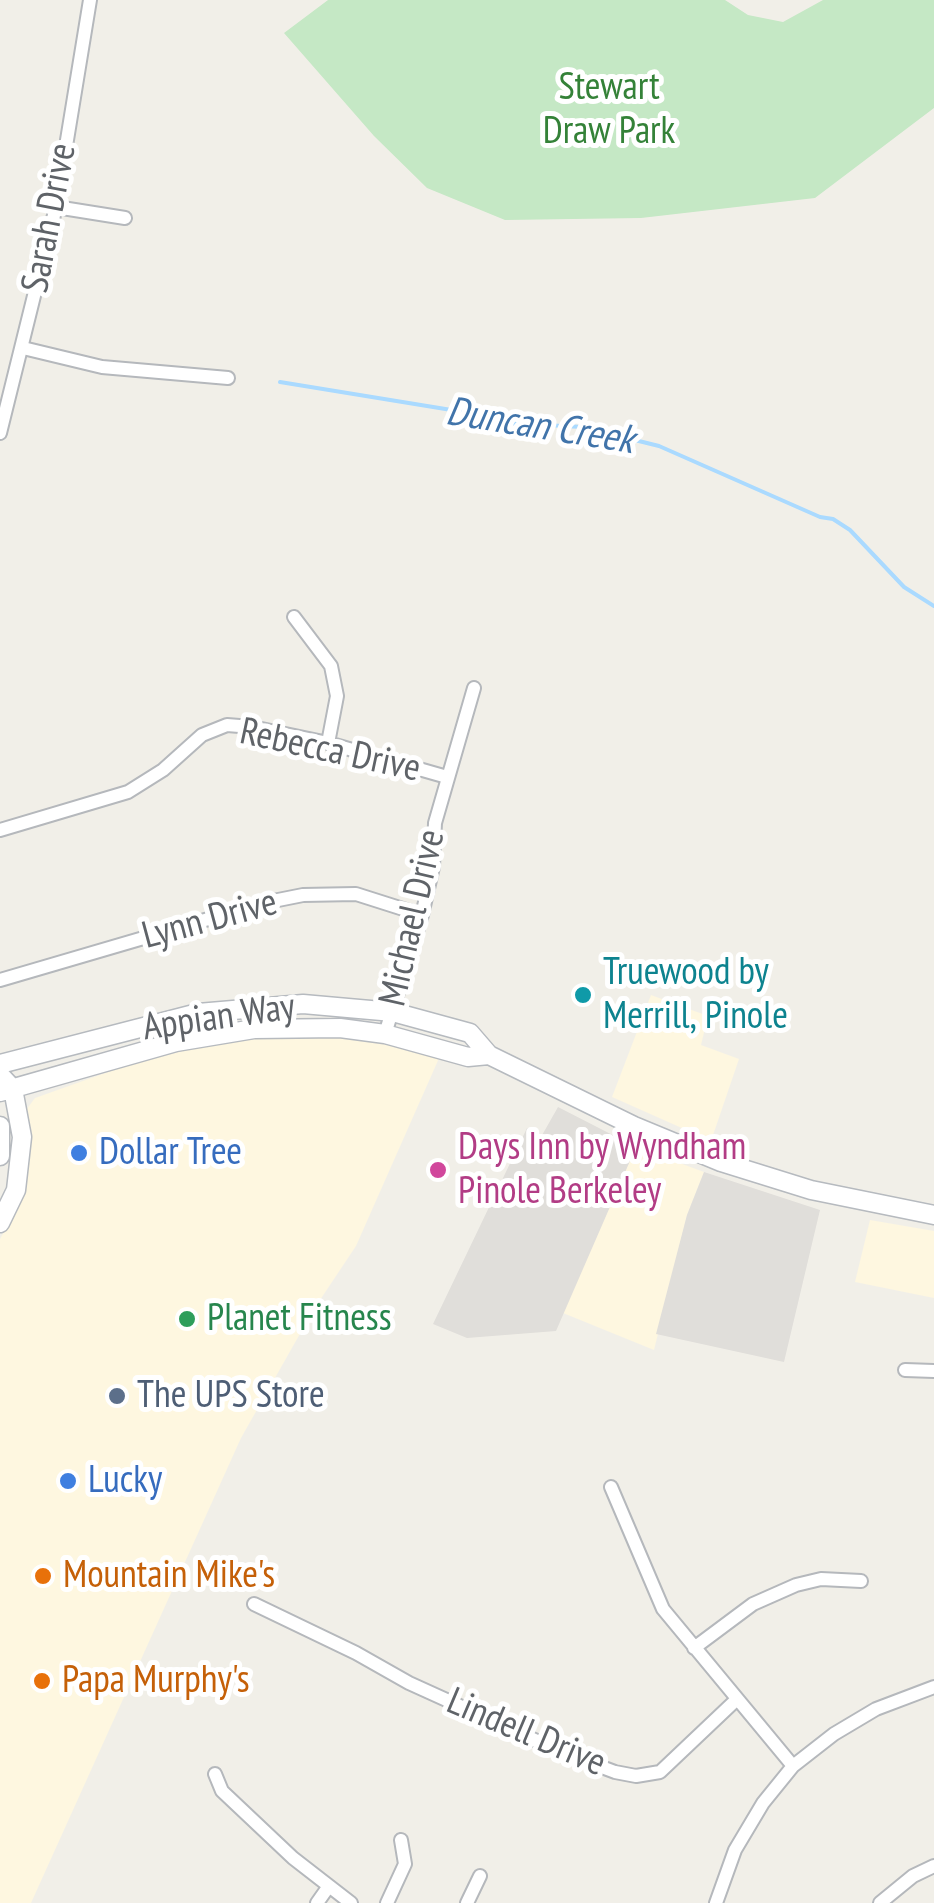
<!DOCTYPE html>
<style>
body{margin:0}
canvas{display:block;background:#f1efe8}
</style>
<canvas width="934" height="1903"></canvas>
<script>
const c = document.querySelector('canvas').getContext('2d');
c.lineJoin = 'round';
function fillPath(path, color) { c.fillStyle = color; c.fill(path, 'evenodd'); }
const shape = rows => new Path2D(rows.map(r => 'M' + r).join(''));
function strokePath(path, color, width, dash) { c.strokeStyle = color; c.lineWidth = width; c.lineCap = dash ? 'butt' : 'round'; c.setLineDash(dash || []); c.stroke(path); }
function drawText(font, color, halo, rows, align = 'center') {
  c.font = font + ' "PT Sans Narrow",sans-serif'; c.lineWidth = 10; c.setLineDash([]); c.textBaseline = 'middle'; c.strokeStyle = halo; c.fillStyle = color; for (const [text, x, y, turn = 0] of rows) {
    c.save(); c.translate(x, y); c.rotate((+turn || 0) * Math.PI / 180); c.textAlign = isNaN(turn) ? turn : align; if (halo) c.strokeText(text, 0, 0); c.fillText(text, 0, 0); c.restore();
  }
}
fillPath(shape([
 [651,995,708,1016,701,1045,739,1059,711,1141,612,1097],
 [286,1036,353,1037,440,1056,356,1246,314,1309,241,1438,31,1903,0,1903,0,1239,22,1198,23,1114,35,1098,125,1066,213,1043],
 [636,1147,704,1172,687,1215,654,1350,563,1313],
 [870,1220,934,1231,934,1298,855,1282]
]), '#fef7e0');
fillPath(shape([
 [558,1107,636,1147,556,1331,467,1338,433,1324,527,1128,541,1137],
 [704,1172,820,1210,784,1362,656,1334,687,1215]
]), '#e0deda');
fillPath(shape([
 [328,0,725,0,748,15,783,22,823,0,934,0,934,108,815,198,641,218,505,220,427,188,374,136,284,33]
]), '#c5e8c5');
strokePath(shape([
 [280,382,476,414,507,423,582,427,659,446,820,517,833,519,850,530,904,587,934,606]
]), '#aadaff', 4);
const street = shape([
 [56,207,125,218],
 [23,348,102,367,228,378],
 [0,433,56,207,90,0],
 [294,617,331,666,337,696,328,743],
 [0,830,128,792,163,770,202,735,227,725,252,727,328,743,447,777],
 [0,980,263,903,303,895,356,894,422,915],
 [385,1034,422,915,433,867,435,823,474,688],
 [905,1370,934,1371],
 [611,1487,663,1609,793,1766],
 [254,1604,356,1653,409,1683,559,1751,615,1772,636,1776,660,1772,736,1700],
 [694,1648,753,1604,796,1585,821,1579,861,1581],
 [215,1774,222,1791,293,1858,351,1903],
 [317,1903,329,1886],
 [387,1903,405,1864,401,1840],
 [467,1903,480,1876],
 [716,1903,735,1850,763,1803,793,1766,834,1734,876,1709,934,1687],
 [880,1903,913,1876,934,1866]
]);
const secondary = shape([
 [0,1064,198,1013,303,1004,393,1012,470,1033,489,1055,634,1126,721,1162,811,1190,934,1215],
 [0,1075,13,1089,22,1137,16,1190,0,1223],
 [0,1092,176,1042,254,1029,340,1028,385,1034,468,1057,489,1055],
 [0,1126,0,1156]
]);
strokePath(street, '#b5b8bc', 16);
strokePath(secondary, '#b6babf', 21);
strokePath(street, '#fff', 12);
strokePath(secondary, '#fff', 18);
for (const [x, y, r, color] of [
 [583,995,10,"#0f9aa8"],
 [79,1153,10,"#3f7fe0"],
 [438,1170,10,"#d1479c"],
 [187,1319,10,"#2e9e5b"],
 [117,1396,10,"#5c6f8a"],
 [68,1481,10,"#3f7fe0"],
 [43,1576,10,"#e8710a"],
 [42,1681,10,"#e8710a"]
]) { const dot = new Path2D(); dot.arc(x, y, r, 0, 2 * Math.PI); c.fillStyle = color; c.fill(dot); strokePath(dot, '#fff', 4); }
drawText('38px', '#348238', '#fff', [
 ["Stewart",609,88],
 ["Draw Park",609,132]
]);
drawText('38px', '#5f6368', '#fff', [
 ["Sarah Drive",50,218,-79],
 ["Rebecca Drive",330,751,12],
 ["Michael Drive",413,918,-77],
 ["Lynn Drive",210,920,-15],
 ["Appian Way",219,1018,-8],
 ["Lindell Drive",526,1733,23]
]);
drawText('38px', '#0d838f', '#fff', [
 ["Truewood by",603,973],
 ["Merrill, Pinole",603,1017]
], 'left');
drawText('38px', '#b23c85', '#fff', [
 ["Days Inn by Wyndham",458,1148],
 ["Pinole Berkeley",458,1192]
], 'left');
drawText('38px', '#366cbe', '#fff', [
 ["Dollar Tree",99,1153],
 ["Lucky",88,1481]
], 'left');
drawText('38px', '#27864d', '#fff', [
 ["Planet Fitness",207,1319]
], 'left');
drawText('38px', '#4e5e75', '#fff', [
 ["The UPS Store",137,1396]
], 'left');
drawText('38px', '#c56008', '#fff', [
 ["Mountain Mike's",63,1576],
 ["Papa Murphy's",62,1681]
], 'left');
drawText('italic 40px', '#4174aa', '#fff', [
 ["Duncan Creek",540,427,9]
]);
</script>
